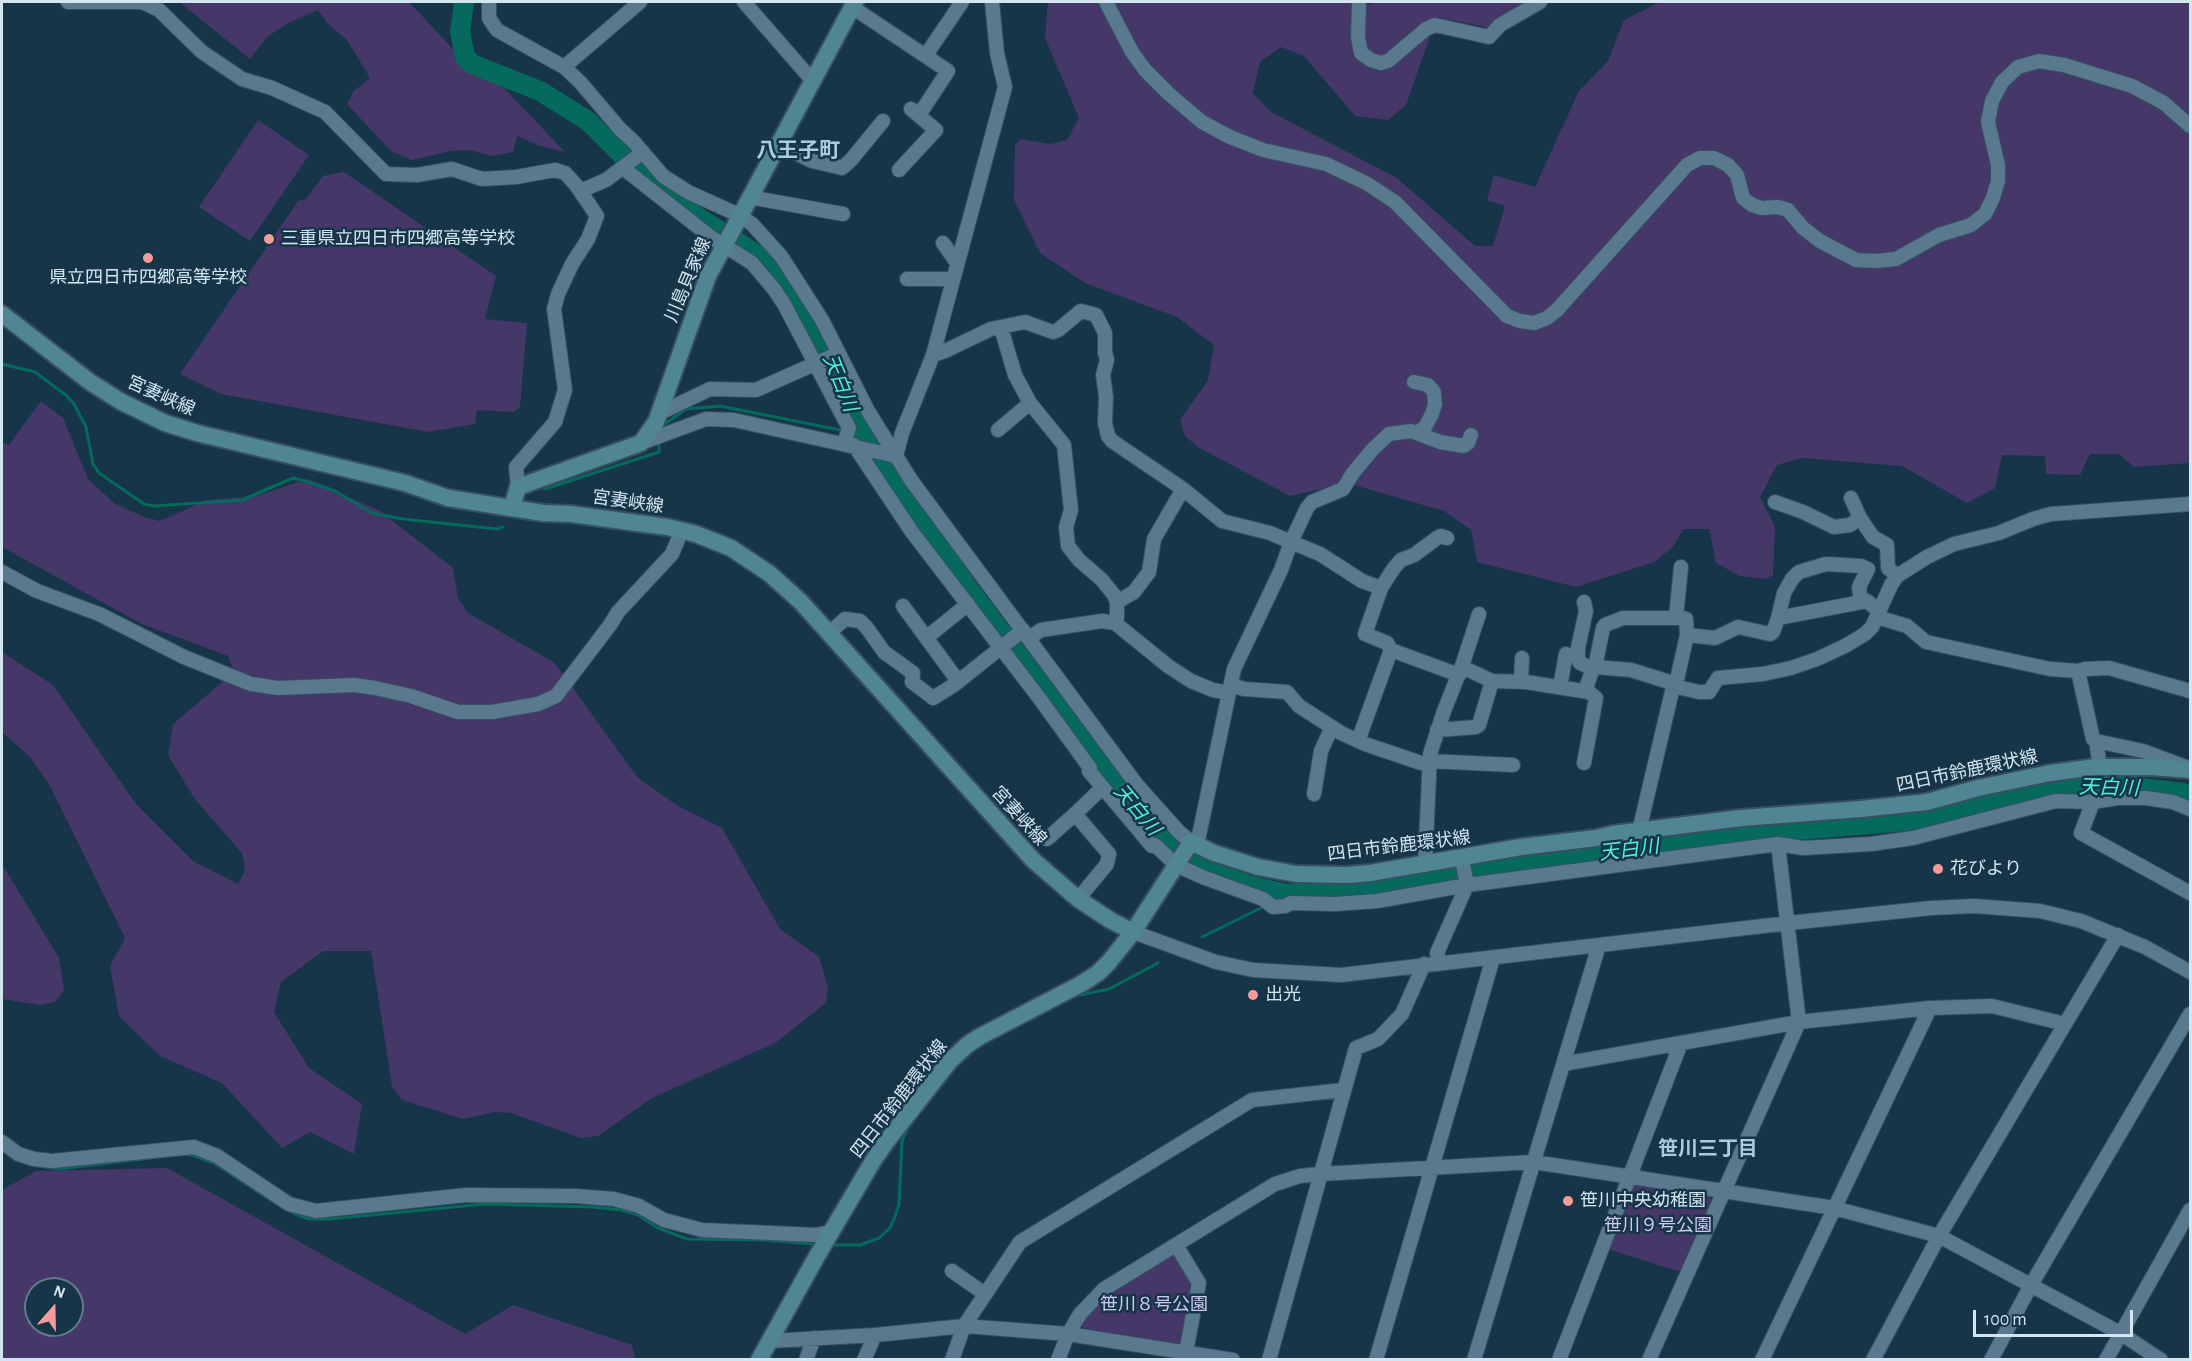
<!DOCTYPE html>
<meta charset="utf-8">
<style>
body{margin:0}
#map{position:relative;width:2192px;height:1361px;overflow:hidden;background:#163548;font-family:"Alegreya Sans",sans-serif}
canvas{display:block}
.frame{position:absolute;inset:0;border:3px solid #d3e5f0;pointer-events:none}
.north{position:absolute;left:24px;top:1277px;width:60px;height:60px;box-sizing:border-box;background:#163548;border:2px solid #627b8b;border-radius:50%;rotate:20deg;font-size:16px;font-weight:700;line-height:24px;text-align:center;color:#d3e5f0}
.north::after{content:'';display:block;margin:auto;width:21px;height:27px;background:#f59b9a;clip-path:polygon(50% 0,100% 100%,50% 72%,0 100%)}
.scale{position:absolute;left:1973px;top:1310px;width:160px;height:27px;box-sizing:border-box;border:3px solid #d3e5f0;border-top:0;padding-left:8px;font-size:18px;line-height:21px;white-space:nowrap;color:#d3e5f0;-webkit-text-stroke:4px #163548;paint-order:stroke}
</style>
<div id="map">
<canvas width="2192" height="1361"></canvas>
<div class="frame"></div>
<div class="north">N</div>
<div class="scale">100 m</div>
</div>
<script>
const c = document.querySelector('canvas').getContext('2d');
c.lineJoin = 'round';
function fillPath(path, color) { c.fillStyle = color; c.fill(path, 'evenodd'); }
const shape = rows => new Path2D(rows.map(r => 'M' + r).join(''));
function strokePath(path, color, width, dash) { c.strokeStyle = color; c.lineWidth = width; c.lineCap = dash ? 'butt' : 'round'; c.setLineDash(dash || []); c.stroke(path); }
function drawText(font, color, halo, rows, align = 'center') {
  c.font = font + ' "Alegreya Sans","Noto Sans JP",sans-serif'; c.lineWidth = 5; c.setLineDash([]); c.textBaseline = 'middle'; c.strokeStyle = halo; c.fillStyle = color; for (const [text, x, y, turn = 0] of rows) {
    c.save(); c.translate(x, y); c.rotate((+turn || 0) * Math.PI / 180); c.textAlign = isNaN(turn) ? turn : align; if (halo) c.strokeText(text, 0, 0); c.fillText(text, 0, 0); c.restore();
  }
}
fillPath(shape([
 [179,2,409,2,451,47,505,89,565,152,540,146,517,136,513,152,491,156,470,150,451,151,412,160,391,151,347,104,353,92,370,78,347,40,328,24,318,10,288,23,267,37,250,59],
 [1048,2,1361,2,1362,4,1370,4,1375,2,1534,2,1513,9,1491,28,1437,17,1406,105,1388,120,1355,116,1304,56,1281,47,1260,62,1253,93,1271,112,1397,178,1475,246,1493,246,1505,206,1487,200,1494,175,1535,187,1579,91,1608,61,1624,20,1660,2,2190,2,2190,463,2134,467,2119,454,2090,454,2080,475,2046,474,2045,456,2002,455,1995,488,1967,503,1902,466,1802,458,1777,465,1760,497,1775,527,1773,575,1766,579,1740,576,1716,563,1709,529,1683,529,1673,547,1654,562,1576,587,1477,562,1471,530,1444,511,1347,483,1290,496,1198,447,1185,436,1180,420,1208,380,1214,345,1177,317,1085,283,1040,253,1014,200,1015,145,1020,139,1051,144,1067,140,1079,118,1045,38],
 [258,120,309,155,250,241,199,207],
 [344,172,496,276,485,319,527,323,520,407,514,412,477,410,475,424,428,432,221,394,180,374,298,201,306,199,323,176],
 [41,401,63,418,88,479,114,503,144,517,160,521,207,500,257,496,307,479,380,511,453,568,458,598,468,613,555,663,637,777,678,806,722,828,780,929,819,957,828,987,826,1003,775,1043,652,1098,598,1136,581,1138,511,1113,495,1112,463,1119,402,1100,392,1086,371,951,323,951,281,982,274,1012,309,1068,362,1104,354,1154,310,1132,282,1148,222,1083,160,1056,119,1016,110,966,125,938,49,784,29,756,2,732,2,652,53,685,136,804,193,861,238,884,245,870,242,853,194,798,168,755,173,724,234,672,228,656,142,624,2,547,2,442,9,445],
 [2,864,59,958,64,990,55,1002,40,1005,2,999],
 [167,1168,465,1334,513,1305,632,1345,635,1359,2,1359,2,1190,36,1171],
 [36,1289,72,1289,72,1325,36,1325],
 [1636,1184,1710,1197,1712,1200,1681,1270,1677,1271,1611,1250,1608,1247,1632,1186],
 [1172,1254,1177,1255,1193,1283,1182,1341,1178,1344,1083,1328,1081,1323,1099,1302,1114,1289]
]), '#453768');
strokePath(shape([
 [2,364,35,372,67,396,74,404,86,427,93,464,99,473,144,504,154,506,242,500,293,478,315,484,335,491,372,513,403,519,497,529,503,527],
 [665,424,686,409,720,406,845,431],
 [851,433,864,436],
 [545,489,659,452,659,445],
 [1274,901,1287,894],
 [1202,937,1265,906],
 [1075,996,1109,989,1158,963],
 [184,1154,192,1155,214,1163,278,1205,297,1215,310,1219,330,1219,485,1204,593,1207,622,1210,638,1215,658,1228,687,1239,763,1240,816,1244],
 [33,1165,58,1169,151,1158],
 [832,1245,860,1245,879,1238,890,1228,895,1217,899,1204,902,1141,907,1130,921,1110]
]), '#056a5d', 3);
strokePath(shape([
 [464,2,460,32,465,57,472,64,540,91,588,121,648,181,699,218,764,259,802,303,836,367,848,407,888,474,968,588,1105,771,1164,842,1205,869,1250,886,1287,894,1343,892,1511,865,1666,847,1773,832,1907,821,1999,803,2051,787,2133,787,2183,793,2190,795]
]), '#056a5d', 20);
const minor = shape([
 [68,2,142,2,159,10,202,52,242,79,272,88,325,112,386,174,417,175,452,169,482,179,516,177,555,170,565,173,576,185,597,216,588,239,572,264,558,294,554,309,565,390,555,422,516,467,518,487],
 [489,2,489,18,497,30,564,67,580,82,620,129,634,142,663,176,688,192,739,215,752,224,781,256,822,320,868,411,911,480,1137,785,1179,832,1191,842],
 [744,2,812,80],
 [1106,2,1132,52,1145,70,1169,94,1202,122,1230,137,1263,150,1326,164,1366,183,1395,202,1507,316,1520,321,1534,323,1547,318,1557,310,1687,165,1700,158,1714,158,1728,165,1737,175,1743,198,1752,205,1762,208,1778,207,1788,210,1803,228,1820,241,1856,260,1876,261,1896,259,1939,235,1971,225,1985,214,1993,198,1998,181,1998,165,1988,122,1992,101,2002,82,2018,67,2039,61,2064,65,2132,86,2164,103,2190,126],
 [1359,2,1358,37,1361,53,1371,60,1381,63,1388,61,1426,29,1435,25,1489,37,1500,25,1540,2],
 [852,7,948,71,919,115],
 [926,55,962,2],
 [564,67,640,2],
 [778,144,812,161,842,168,851,160,883,121],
 [623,168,712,238,752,263,774,289,784,304,849,428,844,443],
 [899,170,936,130,911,109],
 [580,191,606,180,643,152],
 [749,197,843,214],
 [943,243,957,263],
 [907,279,953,279],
 [1001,328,1015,375,1030,403,1064,445,1071,510,1066,527,1068,546,1079,560,1102,580,1114,595,1117,602,1117,617,1115,623],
 [933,355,945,351,991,329,1025,322,1053,332,1058,330,1081,311,1096,315,1105,333,1105,352,1107,360,1103,375,1106,397,1105,423,1108,436,1112,441,1183,489,1222,521,1270,533,1291,542,1281,570,1234,669,1197,845],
 [1414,382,1428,385,1434,392,1435,404,1432,414,1425,427,1417,433],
 [660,413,710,389,756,390,839,353],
 [998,430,1030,403],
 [641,443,706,419,734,420,896,456],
 [854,445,912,532,1040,699,1090,768,1089,771,1152,846,1155,845,1176,865,1205,878,1263,899,1273,907,1285,906,1291,903,1334,904,1377,901,1467,885,1778,844,1803,848,1871,844,1913,838,2056,801,2093,802],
 [896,456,902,433,933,355,1005,87,997,53,992,2],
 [1851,498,1860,518,1873,537,1887,545,1888,568,1897,576],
 [1775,502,1803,512,1834,527,1850,525,1860,518],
 [1447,538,1441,536,1437,538,1414,555,1401,560,1394,568,1381,588,1365,634,1387,643,1391,650,1459,675],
 [2,572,37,591,99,614,184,657,251,684,278,688,354,685,375,688,411,696,458,712,492,712,538,704,556,696,610,625,618,612,672,554,682,530],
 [1381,588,1362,581,1320,554,1291,542,1307,508,1312,502,1343,489,1353,473,1372,450,1389,434,1411,431,1440,442,1464,446,1468,443,1471,435],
 [1117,602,1134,592,1149,572,1154,539,1183,489],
 [1584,602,1586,611,1578,648,1578,659,1580,663,1593,669],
 [903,606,958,681],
 [1676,617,1681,567],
 [1877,617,1907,626,1926,642,2050,669,2078,671,2085,669,2109,668,2190,691],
 [1778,618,1784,593,1792,579,1799,572,1826,564,1861,566,1868,569,1859,587,1861,602],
 [829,633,845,619,860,621,867,628,884,652,913,673,912,682,933,698,954,685,1023,630],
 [926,638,968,604],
 [1029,638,1041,630,1102,621,1115,623,1168,666,1191,681,1213,690,1229,693],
 [1462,667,1492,681,1526,682,1589,692,1596,698,1584,763],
 [1595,667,1603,628,1605,625,1623,618,1683,618,1686,619,1687,635],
 [2078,671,2093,739,2096,741,2100,767],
 [1521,681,1522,658],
 [1231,685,1244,689,1287,692,1299,706,1341,733,1365,744,1421,763,1429,761,1513,765],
 [1673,686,1699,692,1709,692,1718,678,1763,674,1791,668,1817,659,1845,646,1865,634,1872,627,1891,585,1897,576,1927,557,1954,544,1999,533,2033,519,2051,514,2190,504],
 [1560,687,1566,654],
 [1585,691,1592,671,1595,667,1631,670,1676,684,1687,635,1715,638,1738,627,1770,634,1773,632,1778,618,1867,601,1879,611],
 [1437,730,1476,727,1479,725,1492,681],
 [1358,741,1391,650],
 [2096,741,2143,751,2186,767],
 [1314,794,1321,751,1332,727],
 [2190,809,2173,802,2146,798,2117,798,2093,802,2081,833,2190,893],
 [1639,831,1674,683],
 [1047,839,1075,814],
 [1425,865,1430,754,1444,711,1463,663,1479,614],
 [1078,899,1107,864,1109,854,1075,814,1103,787],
 [1133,932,1216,962,1253,970,1341,975,1789,923,1931,908,1974,906,2040,911,2081,921,2145,947,2190,972],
 [1440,963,1437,953,1467,885,1462,859],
 [1563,1064,1799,1022,1930,1008,1992,1006,2065,1024],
 [2,1142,18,1154,34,1159,52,1161,194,1147,217,1156,289,1204,316,1211,466,1195,575,1196,614,1199,639,1206,664,1220,702,1230,816,1235,832,1232],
 [1176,1245,1199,1283,1186,1352],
 [952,1271,985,1294],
 [770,1341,875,1335,964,1326,1068,1334,1233,1360],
 [806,1360,814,1338],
 [864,1360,875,1335],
 [952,1360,964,1326,1020,1242,1252,1100,1343,1090],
 [1058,1360,1068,1334,1080,1314,1104,1289,1275,1184,1300,1176,1320,1174,1534,1162,1834,1208,1939,1236,2120,1333,2161,1360],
 [1269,1360,1356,1048,1378,1039,1402,1014,1424,964],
 [1376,1360,1493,958],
 [1474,1360,1599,945],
 [1559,1360,1681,1043],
 [1649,1360,1799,1022,1778,844],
 [1762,1360,1930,1008],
 [1873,1360,1939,1236,2118,935],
 [1991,1360,2031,1285,2190,1014],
 [2106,1360,2190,1210]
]);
const major = shape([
 [2,314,90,382,120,401,165,423,197,433,405,483,448,498,543,513,571,514,667,527,696,534,731,548,770,574,801,602,1033,860,1078,899,1110,920,1133,932],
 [512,507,518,487,641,443,656,422,708,276,855,2],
 [759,1360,817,1256,873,1161,886,1142,949,1062,967,1045,979,1037,1081,984,1098,973,1109,962,1133,932,1191,842,1214,853,1258,867,1296,874,1347,875,1370,873,1521,847,1596,838,1613,834,1741,818,1861,809,1927,802,1978,788,2050,773,2096,767,2152,767,2190,770]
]);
strokePath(minor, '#375060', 16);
strokePath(major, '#375060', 20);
strokePath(minor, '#58798e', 14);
strokePath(major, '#508593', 16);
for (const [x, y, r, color] of [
 [269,239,6,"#f59b9a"],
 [148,258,6,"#f59b9a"],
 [1938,869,6,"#f59b9a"],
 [1253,995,6,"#f59b9a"],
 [1568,1201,6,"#f59b9a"]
]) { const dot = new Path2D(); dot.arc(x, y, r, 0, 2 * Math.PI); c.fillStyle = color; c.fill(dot); strokePath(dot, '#163548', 2); }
drawText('18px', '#d3e5f0', '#163548', [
 ["三重県立四日市四郷高等学校",281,239],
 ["県立四日市四郷高等学校",148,278,"center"],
 ["花びより",1950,869],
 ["出光",1265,995],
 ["笹川中央幼稚園",1580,1201]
], 'left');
drawText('18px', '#d3e5f0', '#163548', [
 ["川島貝家線",688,280,-67],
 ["宮妻峡線",161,396,24],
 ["宮妻峡線",628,502,8],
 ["四日市鈴鹿環状線",1967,771,-12],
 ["宮妻峡線",1019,816,48],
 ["四日市鈴鹿環状線",1399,846,-7],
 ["四日市鈴鹿環状線",899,1099,-52]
]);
drawText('18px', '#d1c9f0', '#163548', [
 ["笹川９号公園",1658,1226],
 ["笹川８号公園",1154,1305]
]);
drawText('italic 20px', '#52efd6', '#163548', [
 ["天白川",840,383,68],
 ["天白川",2109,788,2],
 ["天白川",1137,810,50],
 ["天白川",1629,850,-7]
]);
drawText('bold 20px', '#a9cce3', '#163548', [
 ["笹川三丁目",1708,1149]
]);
drawText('bold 21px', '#a9cce3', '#163548', [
 ["八王子町",798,151]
]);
</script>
